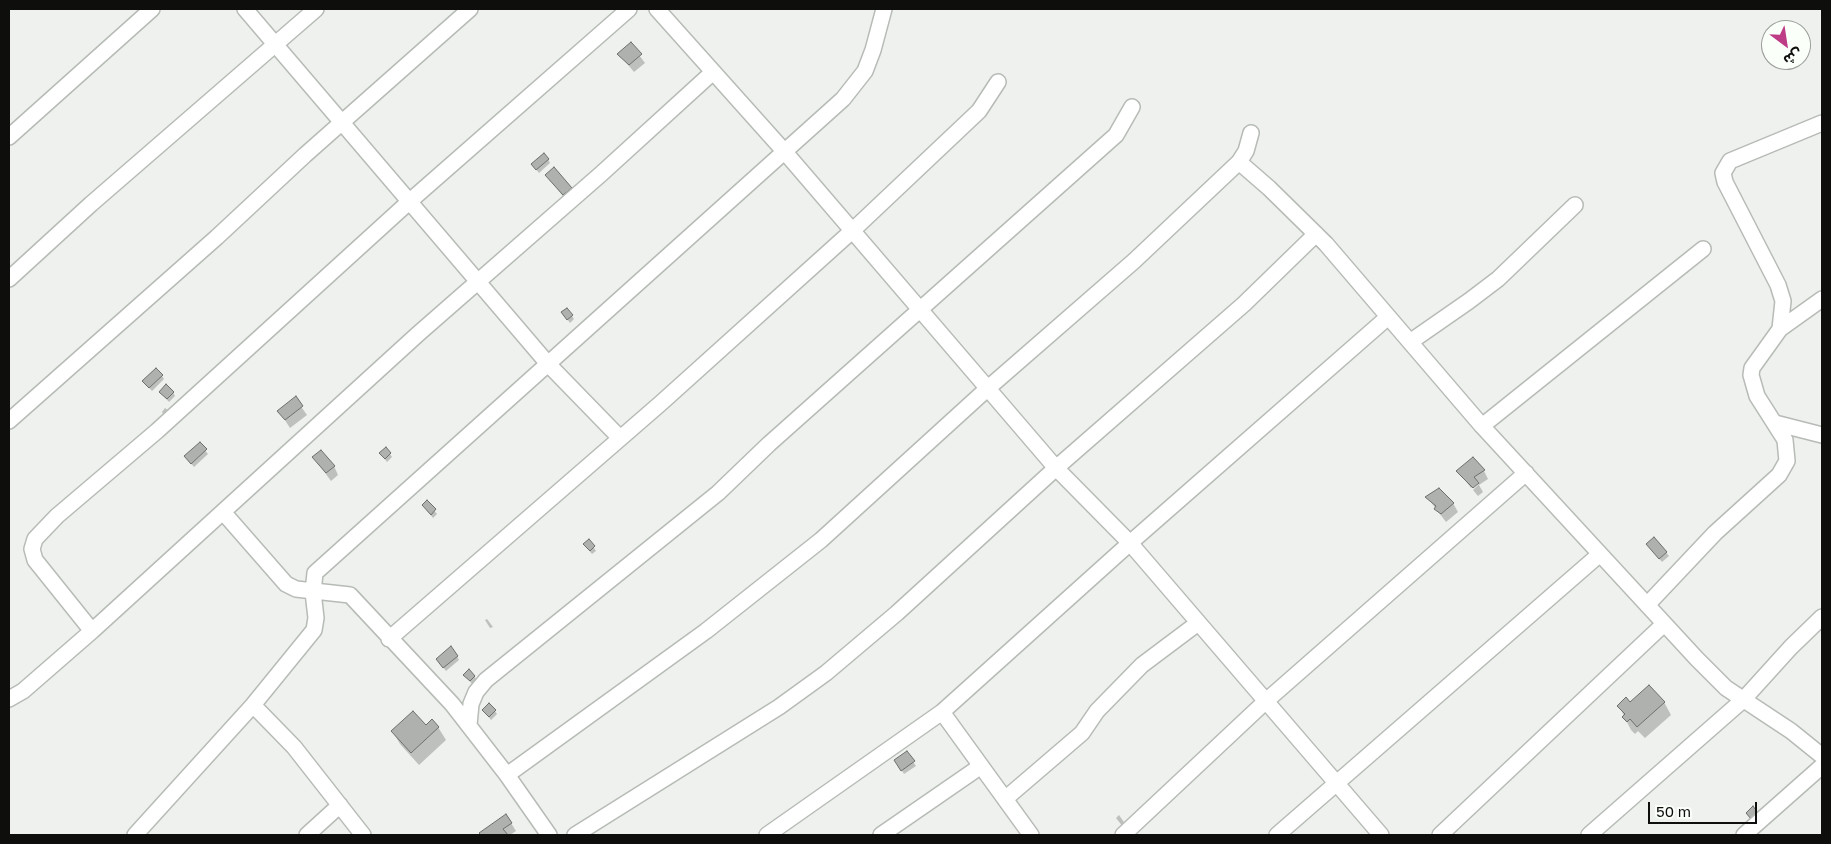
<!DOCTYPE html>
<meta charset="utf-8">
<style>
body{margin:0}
#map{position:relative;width:1831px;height:844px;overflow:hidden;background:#eef1ed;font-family:"Golos Text","Noto Sans Arabic",sans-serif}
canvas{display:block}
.frame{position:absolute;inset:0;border:10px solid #0e0f0d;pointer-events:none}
.north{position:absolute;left:1761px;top:20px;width:50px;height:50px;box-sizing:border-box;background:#fbfffa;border:1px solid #9c9f9b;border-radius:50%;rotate:149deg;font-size:14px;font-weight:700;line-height:20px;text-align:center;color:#0e0f0d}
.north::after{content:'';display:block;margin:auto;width:18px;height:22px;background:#bd3c85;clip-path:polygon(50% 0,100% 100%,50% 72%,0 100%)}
.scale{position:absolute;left:1648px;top:802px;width:109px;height:22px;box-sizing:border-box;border:2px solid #0e0f0d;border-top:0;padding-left:6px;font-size:15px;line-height:18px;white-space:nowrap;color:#0e0f0d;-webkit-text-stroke:4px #fbfffa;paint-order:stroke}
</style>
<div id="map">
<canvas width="1831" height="844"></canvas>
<div class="frame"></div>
<div class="north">ش</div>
<div class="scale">50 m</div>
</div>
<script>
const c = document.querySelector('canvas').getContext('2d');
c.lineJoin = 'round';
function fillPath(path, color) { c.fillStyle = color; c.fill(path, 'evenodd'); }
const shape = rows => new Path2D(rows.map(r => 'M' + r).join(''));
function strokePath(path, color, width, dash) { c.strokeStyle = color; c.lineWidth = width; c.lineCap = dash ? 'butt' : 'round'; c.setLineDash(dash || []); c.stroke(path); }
fillPath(shape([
 [631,44,645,63,634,72,619,54],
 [548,159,550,163,539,173,535,168],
 [547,175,571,189,575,197,568,203],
 [565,316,572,316,574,319,570,323],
 [162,376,164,379,152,391,144,382],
 [160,392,173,392,175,396,169,402],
 [295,398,307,415,290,428,279,411],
 [165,408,169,411,164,416,162,412],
 [200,444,208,454,194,467,188,460],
 [381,454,390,454,392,457,387,462],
 [314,458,334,466,338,475,331,481],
 [1458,471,1484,471,1488,479,1479,485,1483,492,1478,496,1473,490,1479,484,1479,481,1471,488],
 [1439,489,1453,503,1458,512,1446,522,1427,497],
 [427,502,437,514,433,518,423,505],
 [1654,538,1669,556,1662,562,1650,548],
 [589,540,596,551,592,554,587,548],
 [487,619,493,627,490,628,485,620],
 [457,656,459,660,446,671,440,663],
 [465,675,474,676,477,680,472,684],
 [1664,702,1671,715,1645,738,1638,731,1635,734,1631,730,1619,706],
 [483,710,495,711,497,714,491,720],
 [426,726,438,727,446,740,419,765,400,744,393,732],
 [907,753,916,766,904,774,898,764],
 [1119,815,1126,825,1123,827,1116,818],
 [511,823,516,831,510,835,482,835,481,833]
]), '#0003');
const building = shape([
 [631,42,642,54,629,65,617,54,631,42],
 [544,153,549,159,536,170,531,164,544,153],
 [554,167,572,188,563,195,545,175,554,167],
 [567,308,573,315,567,320,561,312,567,308],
 [156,368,163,375,149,388,142,381,156,368],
 [166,384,174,392,167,399,159,392,166,384],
 [296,396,303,406,285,420,277,411,296,396],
 [200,442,207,449,191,464,184,456,200,442],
 [386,447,391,453,385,459,379,453,386,447],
 [321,450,335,466,326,473,312,457,321,450],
 [1473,457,1485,470,1474,477,1479,483,1473,488,1456,471,1473,457],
 [1439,488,1454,503,1441,514,1434,509,1436,506,1425,497,1439,488],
 [427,500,436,509,431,515,422,505,427,500],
 [1654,537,1667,552,1659,559,1646,544,1654,537],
 [589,539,595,546,590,551,583,544,589,539],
 [451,646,458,656,443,668,436,659,451,646],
 [469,669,475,676,470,681,463,675,469,669],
 [1649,685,1665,702,1637,727,1630,719,1627,722,1622,717,1625,714,1617,706,1626,697,1630,702,1649,685],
 [489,703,496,710,489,717,482,710,489,703],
 [413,711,426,725,432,719,439,727,411,753,391,731,413,711],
 [907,751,915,761,901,771,894,760,907,751],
 [1753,806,1758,813,1751,819,1746,813,1753,806],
 [506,814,512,823,503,829,508,835,481,835,479,833,506,814]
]);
fillPath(building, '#aeb1ad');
strokePath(building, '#6c6f6b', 1);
const minor = shape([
 [245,9,549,365,620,438],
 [657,9,784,151,1056,468,1130,543,1381,835],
 [9,137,152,9],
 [1239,162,1269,188,1326,244,1482,426,1697,659,1726,688,1791,731,1822,756],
 [9,279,91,204,316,9],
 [1780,329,1822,299],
 [1410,342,1469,301,1498,279,1575,205],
 [9,421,217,237,305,155,470,9],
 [1775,423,1822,435],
 [1482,426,1703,249],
 [223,512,286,584,296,589,350,595,452,704,507,775,549,835],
 [1647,605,1715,533,1779,475,1787,461,1785,440,1757,396,1751,375,1752,368,1780,329,1783,301,1778,285,1725,182,1723,173,1730,161,1822,123],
 [92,631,35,560,32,549,35,539,57,516,157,431,410,201,629,9],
 [389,639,661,403,852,231,979,111,998,82],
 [9,699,23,691,92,631,418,334,601,174,713,72],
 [253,705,294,747,363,835],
 [942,712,1031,835],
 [469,725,471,704,476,692,486,680,718,493,769,444,1116,135,1132,107],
 [507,775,706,631,821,540,987,389,1134,261,1239,162,1246,151,1251,133],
 [1005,799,1082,733,1097,711,1142,665,1198,623],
 [135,835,253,705,314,630,316,618,313,592,315,573,843,99,865,71,873,50,884,9],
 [307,835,340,805],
 [575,835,779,707,826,673,897,613,1056,468,1244,304,1316,234],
 [767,835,942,712,1130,543,1388,317],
 [881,835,981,766],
 [1123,835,1266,701,1526,473],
 [1277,835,1600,554],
 [1440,835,1664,624],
 [1589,835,1743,700,1791,647,1822,617],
 [1744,835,1822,766]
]);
strokePath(minor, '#b7bbb6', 18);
strokePath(minor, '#fff', 15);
</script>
